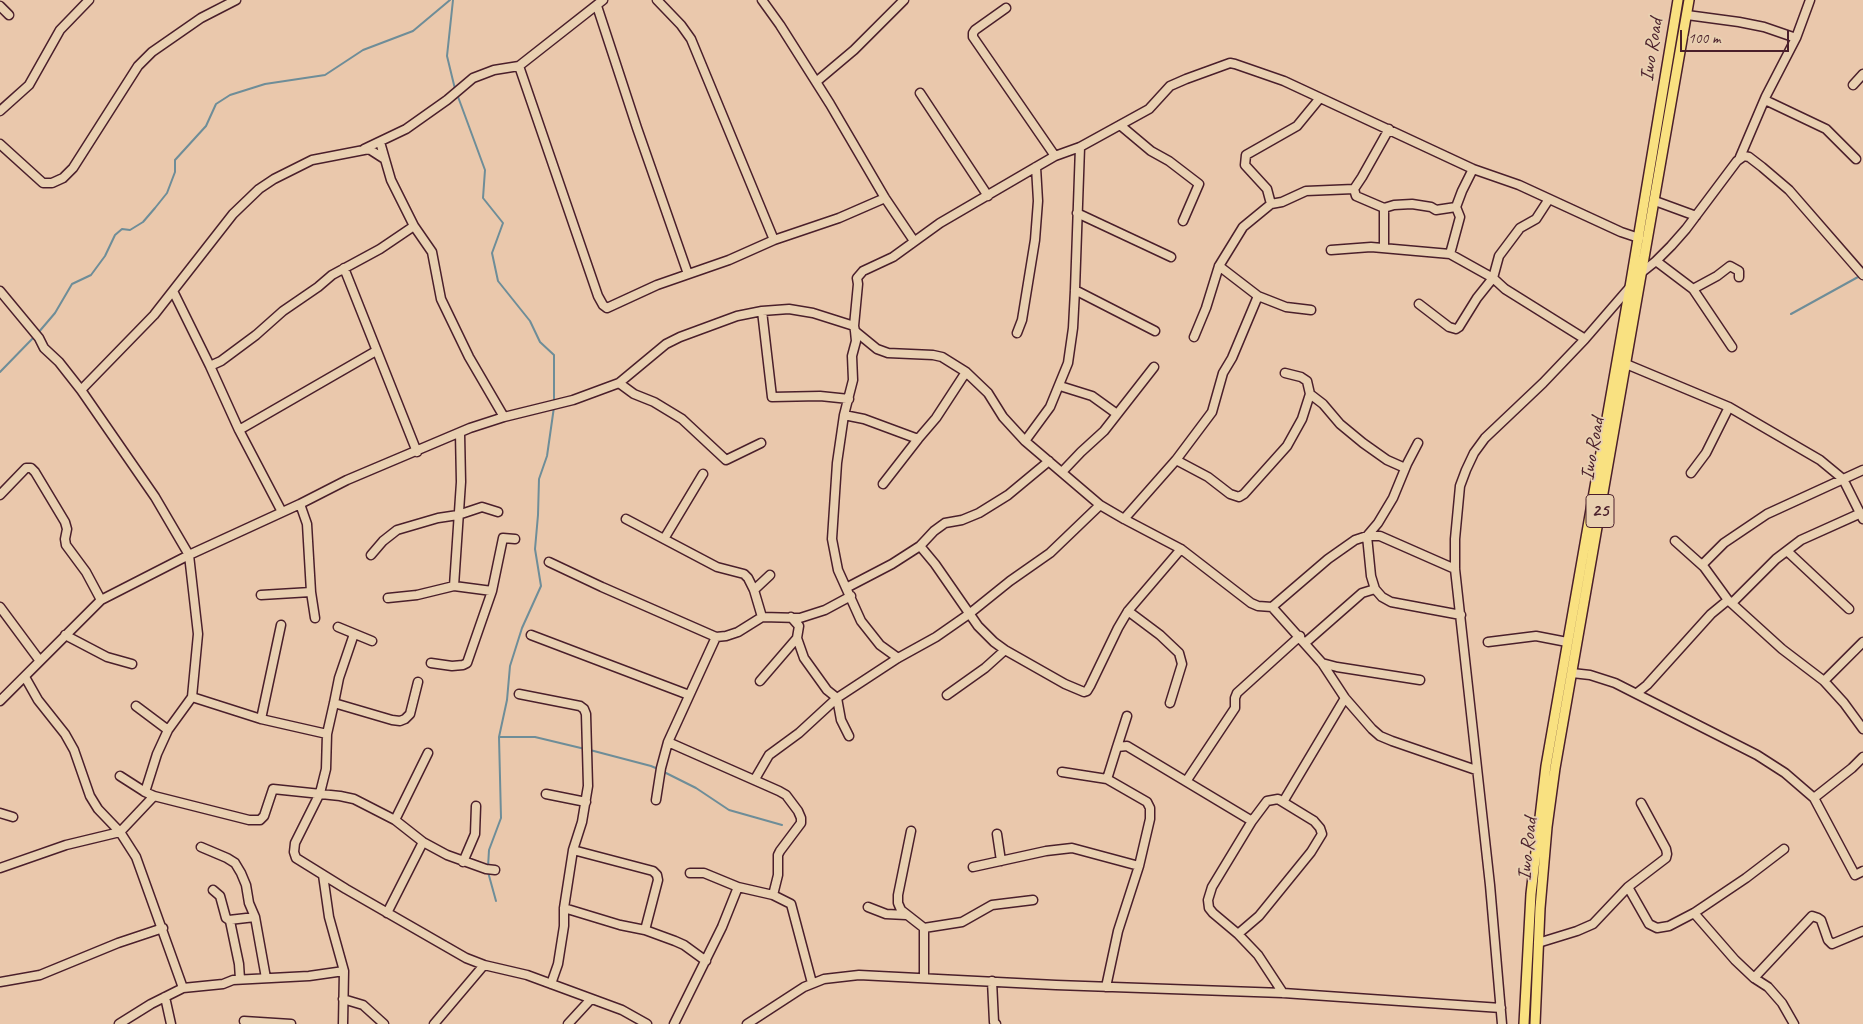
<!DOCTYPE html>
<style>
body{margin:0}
#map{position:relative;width:1863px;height:1024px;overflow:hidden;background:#eac8ac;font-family:Caveat,sans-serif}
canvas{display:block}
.scale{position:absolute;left:1680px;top:30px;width:109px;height:22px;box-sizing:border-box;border:2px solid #4a1f2b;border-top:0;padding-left:6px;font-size:15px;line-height:18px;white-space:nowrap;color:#4a1f2b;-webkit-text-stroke:4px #e9d0b1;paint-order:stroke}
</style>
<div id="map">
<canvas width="1863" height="1024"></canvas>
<div class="scale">100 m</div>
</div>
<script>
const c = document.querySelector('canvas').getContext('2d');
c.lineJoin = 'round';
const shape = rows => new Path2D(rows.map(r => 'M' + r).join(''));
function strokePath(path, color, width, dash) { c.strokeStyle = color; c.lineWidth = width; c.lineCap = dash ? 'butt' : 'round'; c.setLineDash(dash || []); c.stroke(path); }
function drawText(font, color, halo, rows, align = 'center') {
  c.font = font + ' Caveat,sans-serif'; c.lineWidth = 4; c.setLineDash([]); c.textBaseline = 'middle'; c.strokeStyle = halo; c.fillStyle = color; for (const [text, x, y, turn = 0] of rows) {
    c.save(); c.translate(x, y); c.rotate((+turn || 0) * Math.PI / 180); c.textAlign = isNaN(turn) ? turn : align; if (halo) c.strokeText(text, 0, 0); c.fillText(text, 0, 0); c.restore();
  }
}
strokePath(shape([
 [453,0,447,56,455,89],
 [457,94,485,170,483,198,503,223,492,253,498,281,530,321,540,342,554,355,554,402],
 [1791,314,1858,277],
 [38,333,55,313,72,284,91,275,105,256,115,235,122,229,130,230,143,222,155,208,167,193,175,172,175,160,206,126,216,104,230,95,265,84,325,75,363,50,413,31,450,0],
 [0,372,35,336],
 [499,737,535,737,585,749],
 [590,750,651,766,658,769],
 [664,772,696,788,729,810,782,825],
 [488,867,489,850,501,818,499,737,507,700,510,666,522,628,541,586,535,549,538,515,539,479,547,456,554,407],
 [488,872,496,901]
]), '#6e8d98', 2);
const minor = shape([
 [657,0,681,25,691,39,774,240],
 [762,0,780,25,830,104,885,198,914,241],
 [0,6,9,15],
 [597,6,637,128,688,274],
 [1006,8,975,30,973,33,973,37,1055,156],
 [1687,15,1739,22,1764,27,1796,38],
 [519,66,598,296,603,305,607,308,657,285,729,260,774,240,839,218,885,198],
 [816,82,854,50,904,0],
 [1853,85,1863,74],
 [920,93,988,196],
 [1765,100,1826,129,1856,159],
 [0,111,29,85,60,30,89,0],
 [1120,125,1151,151,1169,161,1199,184,1183,221],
 [380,142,391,180,414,226,432,252,441,299,469,357,504,417],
 [0,144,43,183,52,183,63,178,73,168,138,66,152,52,201,18,236,0],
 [364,149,406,129,447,100,473,78,494,70,519,66,603,0],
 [1740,157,1766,96,1796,38,1810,0],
 [1354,189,1356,196,1384,208],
 [1655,201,1696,216],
 [1271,204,1267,189,1245,165,1246,155,1297,126,1320,98],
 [1077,213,1171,257],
 [1384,248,1384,208,1394,205,1412,204,1431,207,1436,210,1456,207],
 [1331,250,1371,247,1450,254,1493,278,1505,289,1585,339],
 [1450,254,1460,217,1456,207,1462,191,1473,169],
 [1656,261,1693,289,1732,347],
 [1219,266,1258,296,1286,307,1311,310],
 [344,268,417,452],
 [1641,273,1656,261,1671,246,1686,229,1737,161,1744,156,1749,157,1762,167,1789,190,1863,275],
 [1693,289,1717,276,1730,266,1739,271,1739,277],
 [1075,290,1155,331],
 [0,291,39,338,44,348,59,362,81,390,155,497,189,555,198,634,192,697,261,719,327,734],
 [173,291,210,366,239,430,282,512],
 [1419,304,1449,327,1456,329,1459,327,1477,298,1493,278,1499,256,1520,228,1536,219,1549,199],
 [762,311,772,397,820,396,849,399],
 [854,326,858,284,857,278,863,271,893,257,940,223,1036,167,1055,156,1080,147,1149,109,1170,86,1186,79,1230,63,1235,64,1284,81,1473,169,1519,185,1621,232,1639,238],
 [855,331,856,341,852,356,853,380,844,415,837,463,832,539,838,570,861,621,880,645,898,658],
 [1017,333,1022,320,1035,240,1038,201,1036,167],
 [1194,337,1206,308,1219,266,1243,227,1271,204,1282,202,1306,191,1354,189,1362,177,1389,129],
 [1626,364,1729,407,1820,460,1843,479,1863,519],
 [210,366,221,361,256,335,283,311,318,287,332,275,380,249,414,226],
 [619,383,634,394,654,402,682,419,726,460,761,443],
 [1060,386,1092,396,1117,414],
 [81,390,154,315,233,214,259,189,274,179,312,160,369,149,383,158],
 [1310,394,1323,404,1340,424,1363,443,1387,460,1405,468],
 [844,415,864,419,918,439,936,418,966,372],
 [239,430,376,351],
 [460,433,461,482,454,586,492,591],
 [1025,441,1050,407,1068,363,1073,328,1075,290,1080,147],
 [1418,443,1407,464,1393,498,1378,523,1367,536,1371,576,1375,589,1382,597,1391,602,1461,615],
 [1176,460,1208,477,1230,494,1239,497,1244,494,1287,446,1302,419,1310,394,1307,381,1301,377,1285,373],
 [1062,472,1081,452,1104,431,1154,367],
 [1691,473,1706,453,1729,407],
 [883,484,918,439],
 [0,495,26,468,31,468,35,472,65,522,67,529,65,539,66,545,86,572,101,600],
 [300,504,307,524,311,592,315,618],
 [626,519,717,567,744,574,748,578,754,590,762,617],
 [1124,519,1176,460,1212,412,1223,373,1232,358,1258,296],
 [664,539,703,474],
 [1675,541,1704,567,1728,600,1782,649,1824,681,1844,703,1863,729],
 [920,546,935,564,978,626,994,642,1005,650,1065,684,1084,692,1087,691,1090,686,1118,628,1128,611,1181,549],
 [1787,551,1849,609],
 [371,555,383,541,397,530,438,518,458,515,482,507,498,512],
 [549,562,602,587,716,637,726,636,738,632,762,617,800,618,825,610,851,596],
 [1702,565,1724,543,1767,514,1863,470],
 [846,588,892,564,920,546,934,531,945,523,962,520,979,513,1008,495,1049,461],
 [754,590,770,575],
 [261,595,311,592],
 [388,598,417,595,454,586],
 [1732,603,1776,559,1801,540,1861,513],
 [0,607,40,661],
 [1272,607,1328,559,1355,540,1367,536,1380,536,1455,569],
 [1128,611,1160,635,1179,653,1182,664,1170,703],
 [791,617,799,626,797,638,804,658,827,690,837,698,841,720,849,736],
 [338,627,372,641],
 [354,634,339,678,334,703,327,734,326,769,320,793,295,843,294,852,296,858,346,889,466,958,484,965,527,975,622,1010,647,1024],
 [65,635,107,657,132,664],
 [531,635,689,695],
 [1488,642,1536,636,1567,642],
 [1305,643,1362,593,1375,589],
 [431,663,452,666,463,665,467,663,492,591,503,538,515,539],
 [1322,663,1337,667,1420,680],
 [1572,673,1590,675,1615,683,1757,755,1785,773,1814,798,1855,875,1863,871],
 [25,677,38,700,65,734,74,750,90,796,98,809,120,832,136,857,183,988],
 [760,681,797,638],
 [1824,681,1863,642],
 [1637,693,1647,685,1711,614,1728,600],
 [519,694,580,706,584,709,586,714,588,786,582,822,573,850,564,908,564,926,558,964,551,984],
 [947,695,985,668,1005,650],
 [0,701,101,600,189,555,300,504,347,480,470,428,504,417,573,400,619,383,666,344,680,337,737,316,762,311,789,309,813,313,854,326,855,331,877,349,888,353,933,355,942,357,966,372,988,393,1003,417,1025,441,1100,505,1124,519,1181,549,1251,603,1258,606,1272,607,1322,663,1345,698,1372,729,1380,736,1392,741,1476,770],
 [334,703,392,720,400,721,405,719,410,714,418,682],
 [136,706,168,730],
 [261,719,281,625],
 [668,742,779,791,786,795,798,811,801,818,801,823,780,851,778,855,778,875,773,895],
 [1117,747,1127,716],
 [1062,772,1107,779,1147,802,1150,808,1150,819,1139,866,1118,931,1106,987],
 [120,776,145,792,154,796,249,820,260,820,264,816,273,789,340,796,354,799,395,820,423,842,447,855,486,869,495,870],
 [755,779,769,755,799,733,837,698,898,658,936,637,969,614,1010,581,1050,553,1100,505],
 [1107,779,1117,747,1127,746,1252,821],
 [1187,780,1235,708,1235,698,1237,693,1300,636],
 [145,792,157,754,168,730,192,697],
 [546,794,586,802],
 [1814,798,1852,768,1863,757],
 [656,800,661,768,668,742,716,637],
 [1283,802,1345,698],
 [0,813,13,817],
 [395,820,428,753],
 [911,831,898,895,898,903,901,910,924,928,924,978],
 [997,834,1001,861],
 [201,847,227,858,235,863,241,873,246,885,249,903,255,917,266,978],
 [573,850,653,871,657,875,658,880,645,930],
 [463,862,475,834,476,806],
 [973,867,1046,851,1072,848,1139,866],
 [0,868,66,845,120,832,154,796],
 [690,873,704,873,738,887,773,895,791,904,812,983],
 [323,875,329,917,344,971,343,1024],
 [1628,887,1649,924,1657,928,1669,926,1694,913,1746,878,1784,849],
 [213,890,220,896,226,918,229,920,255,917],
 [868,907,886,914,906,915],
 [564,908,620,925,645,930,675,941,684,945,706,961],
 [387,913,423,842],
 [1694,913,1735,960,1754,978,1768,987,1782,1003,1794,1024],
 [230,921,239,964,240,979],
 [924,928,962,922,992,905,1033,900],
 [1238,934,1259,916,1311,852,1322,834,1320,828,1314,821,1278,799,1267,801,1252,821,1212,887,1208,900,1209,908,1213,913,1238,934,1258,955,1283,993],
 [1538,943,1577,931,1593,924,1628,887,1666,858,1667,854,1666,849,1641,803],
 [1754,978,1812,916,1818,918,1821,920,1828,940,1832,944,1863,931],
 [992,981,994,1022,996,1024],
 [0,982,40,975,118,943,163,928],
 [165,997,171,1024],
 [343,999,363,1005,384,1024],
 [244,1021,291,1024],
 [119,1024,151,1004,183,988,223,984,233,980,309,976,344,971],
 [434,1024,484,965],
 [568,1024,591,999],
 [674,1024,722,927,738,887],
 [747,1024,804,987,824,979,859,975,1056,985,1283,993,1501,1008],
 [1502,1024,1490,885,1455,569,1455,539,1460,486,1466,470,1474,453,1485,438,1543,383,1585,339,1630,287]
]);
const major = shape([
 [1524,1024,1531,894,1546,766,1630,287,1678,0],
 [1535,1024,1540,908,1547,827,1555,768,1689,0]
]);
strokePath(minor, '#4a1f2b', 11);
strokePath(major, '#4a1f2b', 12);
strokePath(minor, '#e9d0b1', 8);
strokePath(major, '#f9e181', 9);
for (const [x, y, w] of [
 [1600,511,28]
]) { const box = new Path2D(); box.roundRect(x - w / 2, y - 16.5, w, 33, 4); c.fillStyle = '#e9d0b1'; c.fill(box); strokePath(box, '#4a1f2b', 1); }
drawText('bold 19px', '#4a1f2b', null, [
 ["25",1600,511]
]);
drawText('20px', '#4a1f2b', '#e9d0b1', [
 ["Iwo Road",1652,50,-81],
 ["Iwo Road",1593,449,-80],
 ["Iwo Road",1528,849,-84]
]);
</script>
